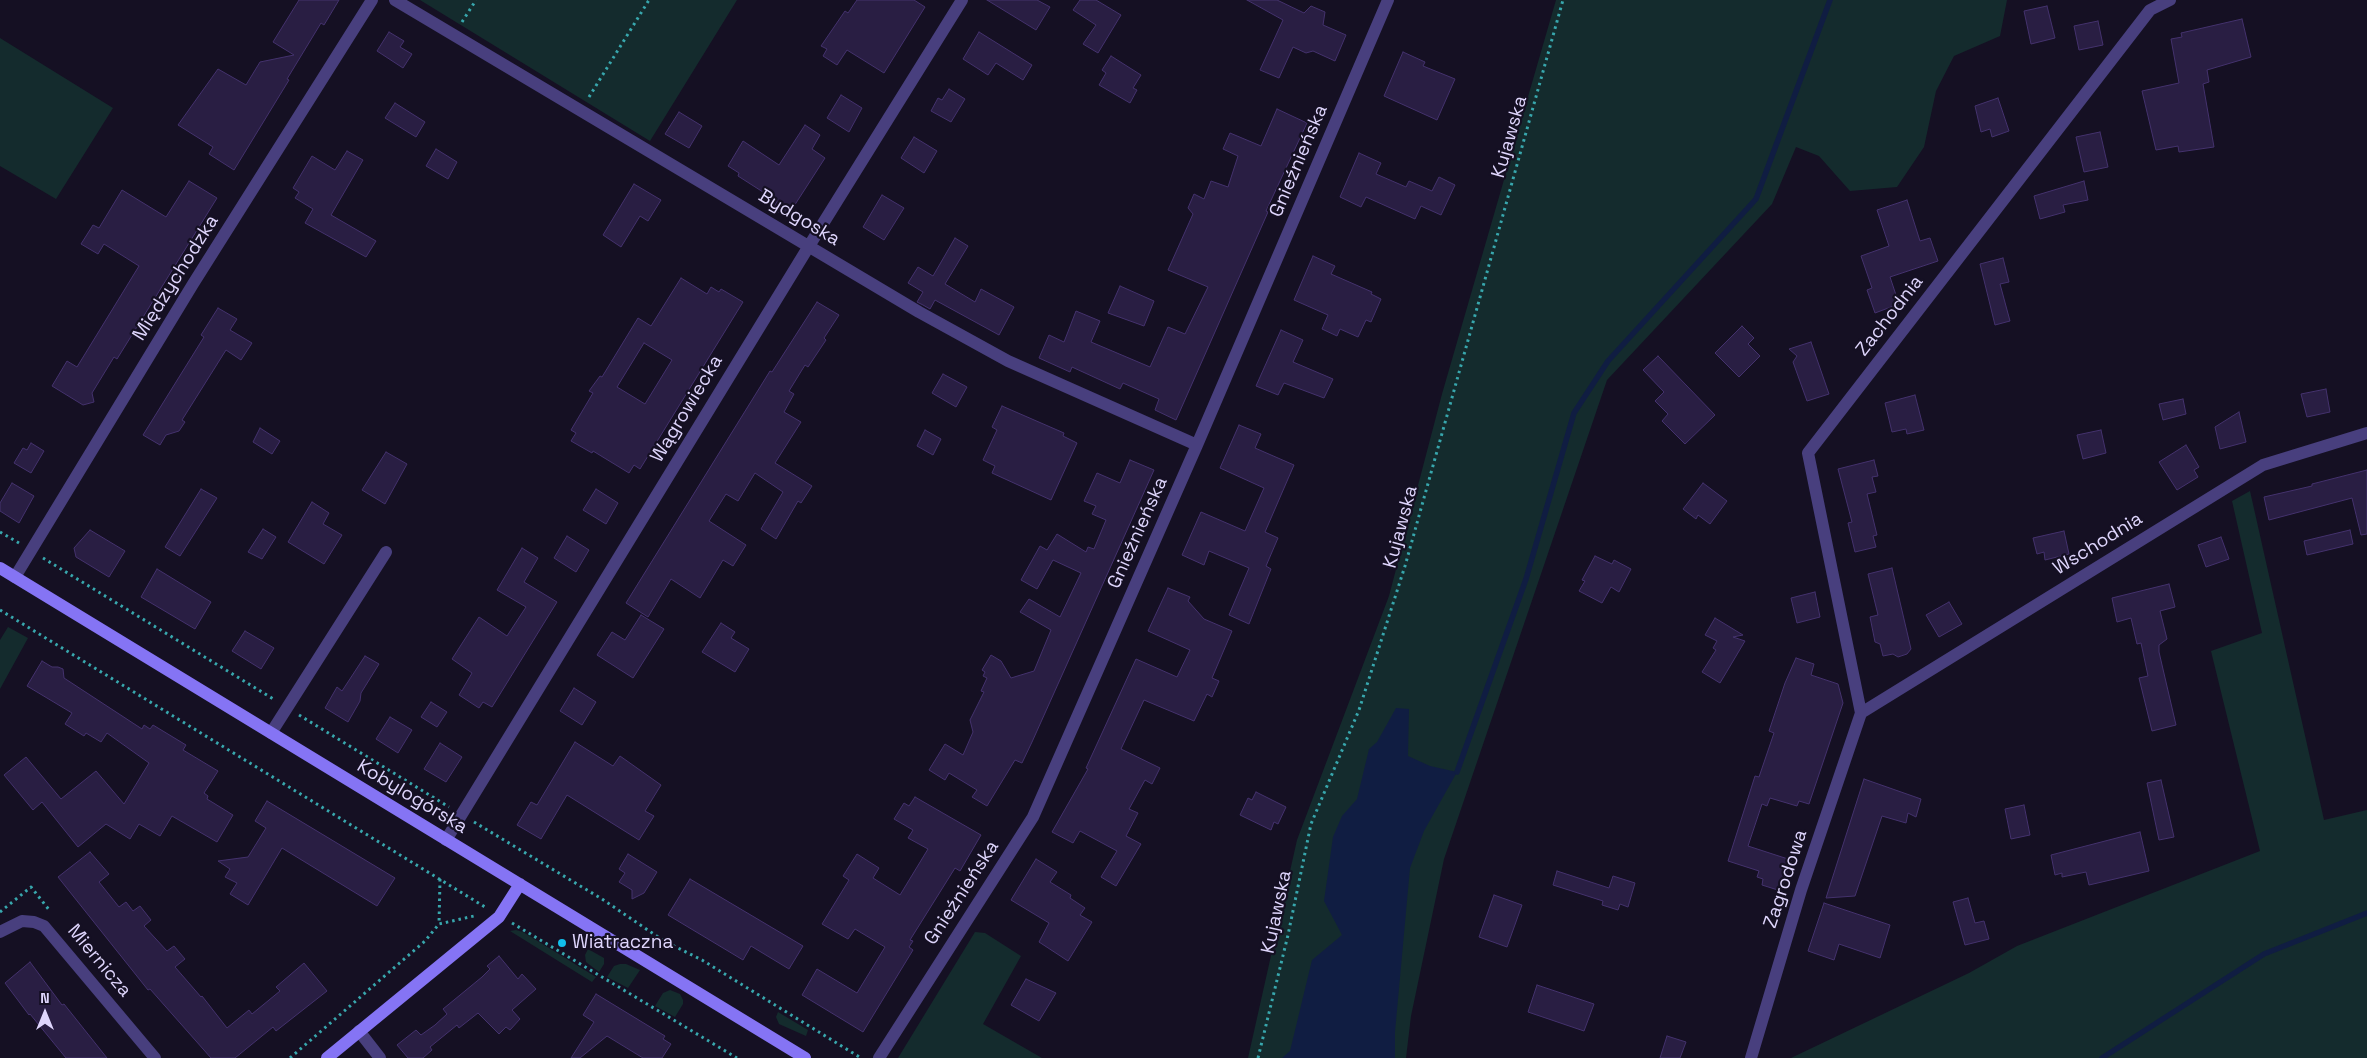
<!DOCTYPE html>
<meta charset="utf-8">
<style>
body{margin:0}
#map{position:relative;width:2367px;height:1058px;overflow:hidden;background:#151023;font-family:"Space Grotesk",sans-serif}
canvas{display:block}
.north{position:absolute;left:20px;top:988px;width:50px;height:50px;-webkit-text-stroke:4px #151023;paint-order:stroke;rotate:0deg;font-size:14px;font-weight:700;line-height:20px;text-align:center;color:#ded5fc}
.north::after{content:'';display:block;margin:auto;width:18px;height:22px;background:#ded5fc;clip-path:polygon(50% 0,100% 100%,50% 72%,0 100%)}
</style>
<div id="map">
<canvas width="2367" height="1058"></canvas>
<div class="north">N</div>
</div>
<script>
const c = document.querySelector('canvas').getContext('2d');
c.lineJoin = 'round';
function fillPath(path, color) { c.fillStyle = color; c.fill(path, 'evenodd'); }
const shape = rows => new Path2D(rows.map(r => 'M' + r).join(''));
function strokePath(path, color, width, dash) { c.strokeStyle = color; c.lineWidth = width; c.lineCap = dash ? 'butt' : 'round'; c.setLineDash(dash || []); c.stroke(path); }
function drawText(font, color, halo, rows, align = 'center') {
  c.font = font + ' "Space Grotesk",sans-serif'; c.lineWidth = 4.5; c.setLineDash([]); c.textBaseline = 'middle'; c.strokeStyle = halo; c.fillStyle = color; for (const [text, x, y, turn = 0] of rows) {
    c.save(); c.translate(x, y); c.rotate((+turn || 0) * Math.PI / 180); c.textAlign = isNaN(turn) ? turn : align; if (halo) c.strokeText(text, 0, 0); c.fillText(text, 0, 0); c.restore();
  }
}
fillPath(shape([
 [420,0,737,0,650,141],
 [1556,0,2007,0,2000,36,1954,56,1936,91,1924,147,1897,187,1850,191,1819,156,1796,147,1772,204,1607,380,1444,859,1411,1016,1406,1058,1248,1058,1297,840,1389,596,1442,394],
 [0,38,113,108,56,199,0,166],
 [2250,491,2324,820,2367,810,2367,1058,1791,1058,1969,973,2017,946,2260,851,2211,651,2262,633,2232,501],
 [8,627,28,638,0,689,0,640],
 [516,930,523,932,596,977,592,982,510,931],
 [975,932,985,933,1021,956,983,1024,1042,1058,898,1058],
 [588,949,604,958,604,964,599,972,586,962,585,955],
 [620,964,626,964,640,970,628,988,607,977,614,966],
 [670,990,680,994,683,1000,683,1004,675,1017,655,1006,663,993],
 [778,1012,808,1030,806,1036,779,1024,776,1017]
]), '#142b2d');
fillPath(shape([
 [1396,708,1409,709,1408,756,1430,766,1457,772,1424,831,1410,868,1395,1032,1395,1058,1282,1058,1290,1051,1312,960,1342,935,1324,901,1333,837,1342,816,1357,799,1369,749,1377,742]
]), '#101d42');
strokePath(shape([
 [1457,772,1526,579,1574,413,1608,361,1756,199,1830,0],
 [2102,1058,2264,954,2367,913]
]), '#101d42', 5.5);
const building = shape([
 [299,0,339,0,324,25,321,23,287,79,289,80,234,170,209,154,213,147,178,125,218,69,246,85,260,62,294,55,273,42,299,0],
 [857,0,914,0,925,7,884,73,847,50,837,65,823,56,827,49,821,46,845,11,848,13,857,0],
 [987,0,1037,0,1050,7,1036,30,987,0],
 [1080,0,1096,0,1121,15,1098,53,1083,44,1096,25,1073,10,1080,0],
 [1247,0,1277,0,1304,13,1311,6,1325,12,1323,25,1346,35,1335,61,1313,51,1306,53,1293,47,1279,78,1260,70,1283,20,1247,0],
 [2047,6,2055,38,2031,44,2024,11,2047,6],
 [2242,19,2251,57,2207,70,2209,82,2203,84,2214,147,2179,152,2178,146,2156,150,2142,91,2179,83,2171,39,2182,37,2181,33,2242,19],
 [2098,21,2103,45,2079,50,2074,26,2098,21],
 [389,32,404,41,400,47,412,54,403,68,377,51,389,32],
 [979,32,1032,65,1023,80,996,63,988,75,963,59,979,32],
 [1403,52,1425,62,1423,66,1455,79,1437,120,1384,96,1403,52],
 [1111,56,1141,75,1133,88,1137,90,1130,103,1099,85,1106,73,1102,70,1111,56],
 [949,89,965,99,951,122,931,111,938,98,942,100,949,89],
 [841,95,862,108,849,132,827,118,841,95],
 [1998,98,2009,131,1992,137,1990,129,1981,132,1975,106,1998,98],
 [395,103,425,122,416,137,385,118,395,103],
 [1277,109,1307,123,1266,211,1268,212,1176,420,1155,410,1159,399,1123,383,1120,389,1072,367,1070,372,1039,358,1049,335,1064,342,1076,311,1100,321,1091,342,1150,367,1168,327,1185,334,1208,287,1168,270,1193,214,1188,208,1194,194,1204,199,1211,181,1228,187,1238,156,1223,149,1230,133,1261,146,1277,109],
 [679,112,702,126,689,148,665,134,679,112],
 [805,125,820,135,812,149,825,158,787,217,773,209,777,201,738,176,739,173,728,166,743,141,779,165,805,125],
 [2100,132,2108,167,2084,172,2076,137,2100,132],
 [914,137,937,151,924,173,901,158,914,137],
 [436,149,457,162,448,179,426,166,436,149],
 [347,151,363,160,331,215,376,241,366,257,305,223,313,209,295,198,299,192,293,188,312,156,335,170,347,151],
 [1359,153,1381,163,1376,174,1406,187,1409,181,1432,191,1439,177,1455,185,1441,215,1421,206,1415,219,1366,197,1361,207,1340,197,1359,153],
 [189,181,217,198,117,359,114,357,92,393,94,402,83,405,52,386,67,361,77,367,139,266,104,244,98,254,81,244,93,225,99,228,122,190,166,217,189,181],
 [2084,181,2088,200,2063,205,2065,212,2040,219,2034,196,2084,181],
 [634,184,661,200,648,221,640,216,621,247,603,235,634,184],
 [882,195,904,208,884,240,863,227,882,195],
 [1907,200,1920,241,1930,238,1938,261,1890,277,1899,304,1875,313,1867,290,1872,288,1861,256,1889,246,1877,210,1907,200],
 [955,238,968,246,945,284,975,302,981,289,1014,307,999,335,935,300,930,309,923,305,917,302,923,292,908,283,918,267,933,276,955,238],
 [1313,256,1335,266,1331,274,1372,292,1371,294,1381,299,1371,322,1366,320,1358,337,1340,329,1337,336,1322,329,1328,315,1294,300,1313,256],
 [2003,258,2009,282,2000,284,2010,321,1995,325,1980,264,2003,258],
 [681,278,707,294,711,287,719,292,721,289,743,302,640,469,634,465,629,473,593,451,592,453,571,441,576,433,571,430,593,393,589,391,600,376,602,377,638,318,651,326,681,278],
 [644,343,672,360,645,404,617,387,644,343],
 [1120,286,1154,301,1144,326,1108,313,1120,286],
 [817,302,839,315,824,338,826,340,808,367,805,365,789,391,794,394,784,412,801,422,775,463,812,486,801,503,798,501,776,539,761,529,783,492,755,473,738,501,726,494,709,521,746,545,733,566,723,560,700,598,671,579,648,617,626,603,770,371,772,372,817,302],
 [218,308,237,319,230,330,252,343,241,360,226,350,182,420,185,422,179,431,166,435,160,445,143,435,204,337,201,335,218,308],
 [1742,326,1754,338,1748,344,1760,356,1739,377,1715,353,1742,326],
 [1281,330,1303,340,1293,362,1333,379,1324,398,1284,383,1278,395,1256,386,1281,330],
 [1811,342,1829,394,1807,401,1793,362,1797,356,1789,349,1811,342],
 [1658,356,1715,415,1685,444,1662,421,1668,414,1655,401,1664,392,1643,370,1658,356],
 [943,374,967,387,956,407,932,393,943,374],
 [2326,389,2330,412,2307,417,2301,394,2326,389],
 [1915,395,1924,430,1907,434,1906,429,1892,432,1885,403,1915,395],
 [2183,399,2186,414,2163,420,2159,404,2183,399],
 [1002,406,1064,433,1063,436,1077,443,1051,500,992,473,995,466,983,460,997,430,992,427,1002,406],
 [2239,412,2246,442,2220,449,2215,427,2239,412],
 [1239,425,1261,434,1255,448,1294,465,1265,532,1278,538,1266,566,1271,569,1249,624,1229,615,1249,568,1209,551,1204,565,1182,555,1201,512,1245,531,1252,515,1264,488,1220,468,1239,425],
 [260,428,280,441,272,454,253,442,260,428],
 [925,430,941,439,933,455,917,446,925,430],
 [2101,430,2106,453,2083,459,2077,435,2101,430],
 [31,443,44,451,31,473,14,463,23,448,27,450,31,443],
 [2186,445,2199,467,2194,470,2198,477,2177,490,2159,462,2186,445],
 [386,452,407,464,385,504,362,490,386,452],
 [1130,460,1154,470,1032,742,1022,763,1015,760,987,806,972,797,977,790,949,773,945,780,929,770,945,744,963,755,973,732,970,720,984,692,981,691,987,678,983,676,985,672,982,670,991,655,1001,661,1011,678,1034,671,1051,630,1020,612,1029,599,1060,617,1081,573,1053,560,1037,589,1021,580,1040,546,1047,550,1057,534,1086,552,1088,547,1094,549,1106,520,1092,514,1096,506,1084,501,1097,473,1120,483,1130,460],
 [1874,460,1878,476,1872,477,1876,492,1867,494,1877,535,1873,536,1876,547,1855,552,1848,523,1852,522,1838,469,1874,460],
 [2367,470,2367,534,2361,535,2352,498,2269,520,2264,497,2312,486,2312,484,2367,470],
 [12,483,34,496,19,523,0,511,0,503,12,483],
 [1703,483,1727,501,1710,524,1698,515,1696,519,1683,509,1703,483],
 [201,489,217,498,180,556,165,547,201,489],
 [596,489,618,503,606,524,583,510,596,489],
 [312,502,329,513,323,524,342,535,324,564,288,542,312,502],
 [263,529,276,537,262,559,248,552,263,529],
 [90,530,125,551,109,577,76,557,74,548,90,530],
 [2350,530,2353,544,2307,555,2304,541,2350,530],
 [2064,531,2069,554,2045,560,2044,552,2037,554,2033,538,2064,531],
 [567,536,589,550,576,572,554,558,567,536],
 [2221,537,2229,559,2206,567,2198,545,2221,537],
 [522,548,538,558,524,582,557,602,492,707,483,702,479,708,459,695,472,673,452,659,479,617,507,636,526,607,497,590,522,548],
 [1595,556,1612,564,1614,560,1631,569,1619,592,1611,587,1602,603,1579,591,1585,581,1582,580,1595,556],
 [1892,568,1911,649,1907,654,1898,657,1893,654,1883,656,1880,644,1875,642,1870,617,1878,615,1868,574,1892,568],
 [157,569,211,602,195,629,141,597,157,569],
 [2169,584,2175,607,2160,611,2167,639,2159,645,2159,652,2176,725,2152,731,2139,678,2148,676,2141,643,2137,644,2131,618,2117,622,2112,598,2169,584],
 [1168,588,1190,597,1188,601,1204,619,1232,631,1212,678,1219,681,1212,697,1207,694,1194,721,1144,700,1121,749,1160,768,1152,784,1145,780,1129,809,1138,813,1126,836,1141,844,1116,886,1101,877,1117,851,1080,831,1073,843,1052,832,1088,769,1086,768,1136,659,1177,677,1190,650,1148,631,1168,588],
 [1815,592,1820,617,1797,623,1791,598,1815,592],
 [1949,602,1962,624,1939,637,1926,615,1949,602],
 [641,615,664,629,633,678,597,655,612,632,625,640,641,615],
 [1715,618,1743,635,1733,637,1745,641,1720,683,1702,672,1716,650,1713,648,1717,641,1705,635,1715,618],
 [721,623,735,632,731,638,749,649,735,672,702,652,721,623],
 [245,631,274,648,261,669,232,651,245,631],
 [365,656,379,664,361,693,360,701,348,722,325,708,337,687,342,691,365,656],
 [1796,658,1814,664,1811,675,1838,684,1843,703,1809,804,1799,801,1797,806,1770,798,1767,806,1762,804,1748,846,1791,860,1781,891,1762,885,1763,879,1757,877,1759,871,1728,861,1755,776,1759,777,1774,733,1769,731,1785,683,1796,658],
 [42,661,52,667,58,667,63,669,64,678,142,729,144,725,150,729,153,725,186,745,183,750,218,771,204,793,208,796,207,799,233,815,217,842,172,816,160,836,139,824,130,839,106,824,78,847,42,802,33,810,4,775,26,757,61,799,96,771,124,804,149,763,107,733,101,742,86,733,84,736,65,724,72,713,27,686,42,661],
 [574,688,596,702,582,725,560,711,574,688],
 [431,702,447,712,437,727,421,717,431,702],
 [390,717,412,730,398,753,376,739,390,717],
 [575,742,613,766,620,756,661,785,645,811,654,816,639,840,567,795,541,839,517,825,531,802,537,805,575,742],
 [440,743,462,757,446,782,424,769,440,743],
 [1864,779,1921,799,1916,817,1908,813,1906,823,1882,816,1855,896,1826,898,1864,779],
 [2161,780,2174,837,2159,840,2147,783,2161,780],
 [1256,792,1286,807,1278,824,1274,822,1271,830,1240,815,1248,798,1252,800,1256,792],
 [915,797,981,835,960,871,955,868,910,940,913,941,909,947,913,950,863,1032,802,995,817,969,857,993,885,947,855,929,848,939,822,924,849,880,843,876,857,854,879,868,873,878,900,895,928,849,908,838,913,830,894,819,904,803,909,806,915,797],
 [267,801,395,878,377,906,282,848,248,905,230,894,237,883,225,877,230,869,218,861,248,857,266,828,255,821,267,801],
 [2024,805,2030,835,2011,839,2005,809,2024,805],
 [2140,832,2149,871,2089,885,2086,872,2062,877,2062,873,2055,875,2051,855,2140,832],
 [90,852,109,874,99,882,119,907,126,902,133,911,140,906,151,920,144,926,167,951,174,946,185,959,175,967,201,997,202,996,227,1028,249,1010,252,1014,280,991,276,987,304,963,327,991,276,1031,273,1027,235,1058,211,1058,150,989,148,990,58,877,90,852],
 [628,854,657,872,644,893,632,899,632,890,619,882,625,873,619,869,628,854],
 [1036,859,1057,872,1050,882,1071,895,1070,898,1085,908,1080,915,1092,922,1068,961,1039,942,1049,923,1011,900,1036,859],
 [1557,871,1609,888,1613,876,1635,883,1628,907,1620,904,1618,910,1602,905,1603,901,1553,885,1557,871],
 [690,879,803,946,789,969,751,946,743,960,668,915,690,879],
 [1494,895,1522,905,1507,947,1479,937,1494,895],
 [1968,898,1975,923,1984,921,1989,939,1965,945,1953,902,1968,898],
 [1824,903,1890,925,1880,958,1839,944,1834,960,1808,951,1824,903],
 [499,956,518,979,522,974,536,989,512,1010,520,1019,510,1030,506,1027,499,1034,478,1013,459,1028,457,1025,430,1047,432,1050,423,1058,408,1058,397,1045,416,1030,421,1035,435,1025,447,1014,443,1009,482,977,490,969,487,966,499,956],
 [30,962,62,1005,64,1004,107,1058,66,1058,30,1014,29,1015,5,983,30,962],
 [1026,979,1056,993,1039,1021,1011,1005,1026,979],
 [1537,985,1594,1004,1584,1031,1528,1012,1537,985],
 [596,994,665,1036,663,1039,671,1044,662,1058,643,1058,607,1036,580,1058,571,1058,594,1022,583,1015,596,994],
 [1667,1036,1686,1042,1680,1058,1660,1058,1667,1036]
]);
fillPath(building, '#291e43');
strokePath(building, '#44326d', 1);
strokePath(shape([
 [462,22,476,0],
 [589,97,649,0],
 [0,532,19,543],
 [43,558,275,700],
 [0,610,485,907],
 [299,715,449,807],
 [474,822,602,899,664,941,702,960,861,1058],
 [440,879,439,924,474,916],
 [0,912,31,887,50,911],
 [512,923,737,1058],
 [290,1058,425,941,439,924],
 [1258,1058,1288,935,1311,824,1359,710,1405,566,1563,0]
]), '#38a7ad', 3, [2.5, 4]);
strokePath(shape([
 [395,0,919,312,1008,361,1197,445],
 [15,577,193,284,372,0],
 [1861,713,2263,465,2367,433],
 [271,733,386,552],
 [446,840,809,246,962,0],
 [0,932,22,921,34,922,44,926,155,1058],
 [359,1031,380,1058],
 [879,1058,1033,817,1197,445,1388,0],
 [1751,1058,1801,890,1861,713,1808,453,2150,10,2170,0]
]), '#483f7e', 12);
strokePath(shape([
 [0,568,805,1058],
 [327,1058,499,917,520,884]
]), '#8574f4', 12);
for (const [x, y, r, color] of [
 [562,943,5,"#12beeb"]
]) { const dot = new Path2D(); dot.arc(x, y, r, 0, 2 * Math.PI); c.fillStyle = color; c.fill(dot); strokePath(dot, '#151023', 2); }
drawText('19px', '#ded5fc', '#151023', [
 ["Kujawska",1510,137,-74],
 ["Gnieźnieńska",1299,161,-67],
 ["Bydgoska",799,218,31],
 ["Międzychodzka",176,278,-58],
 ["Zachodnia",1890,316,-52],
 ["Wągrowiecka",687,409,-59],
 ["Kujawska",1401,527,-75],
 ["Gnieźnieńska",1138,533,-66],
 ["Wschodnia",2098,544,-32],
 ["Kobylogórska",412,797,31],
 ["Zagrodowa",1786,879,-72],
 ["Gnieźnieńska",962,893,-57],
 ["Kujawska",1277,912,-78],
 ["Miernicza",99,961,50]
]);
drawText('19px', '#ded5fc', '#151023', [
 ["Wiatraczna",572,943]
], 'left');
</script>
